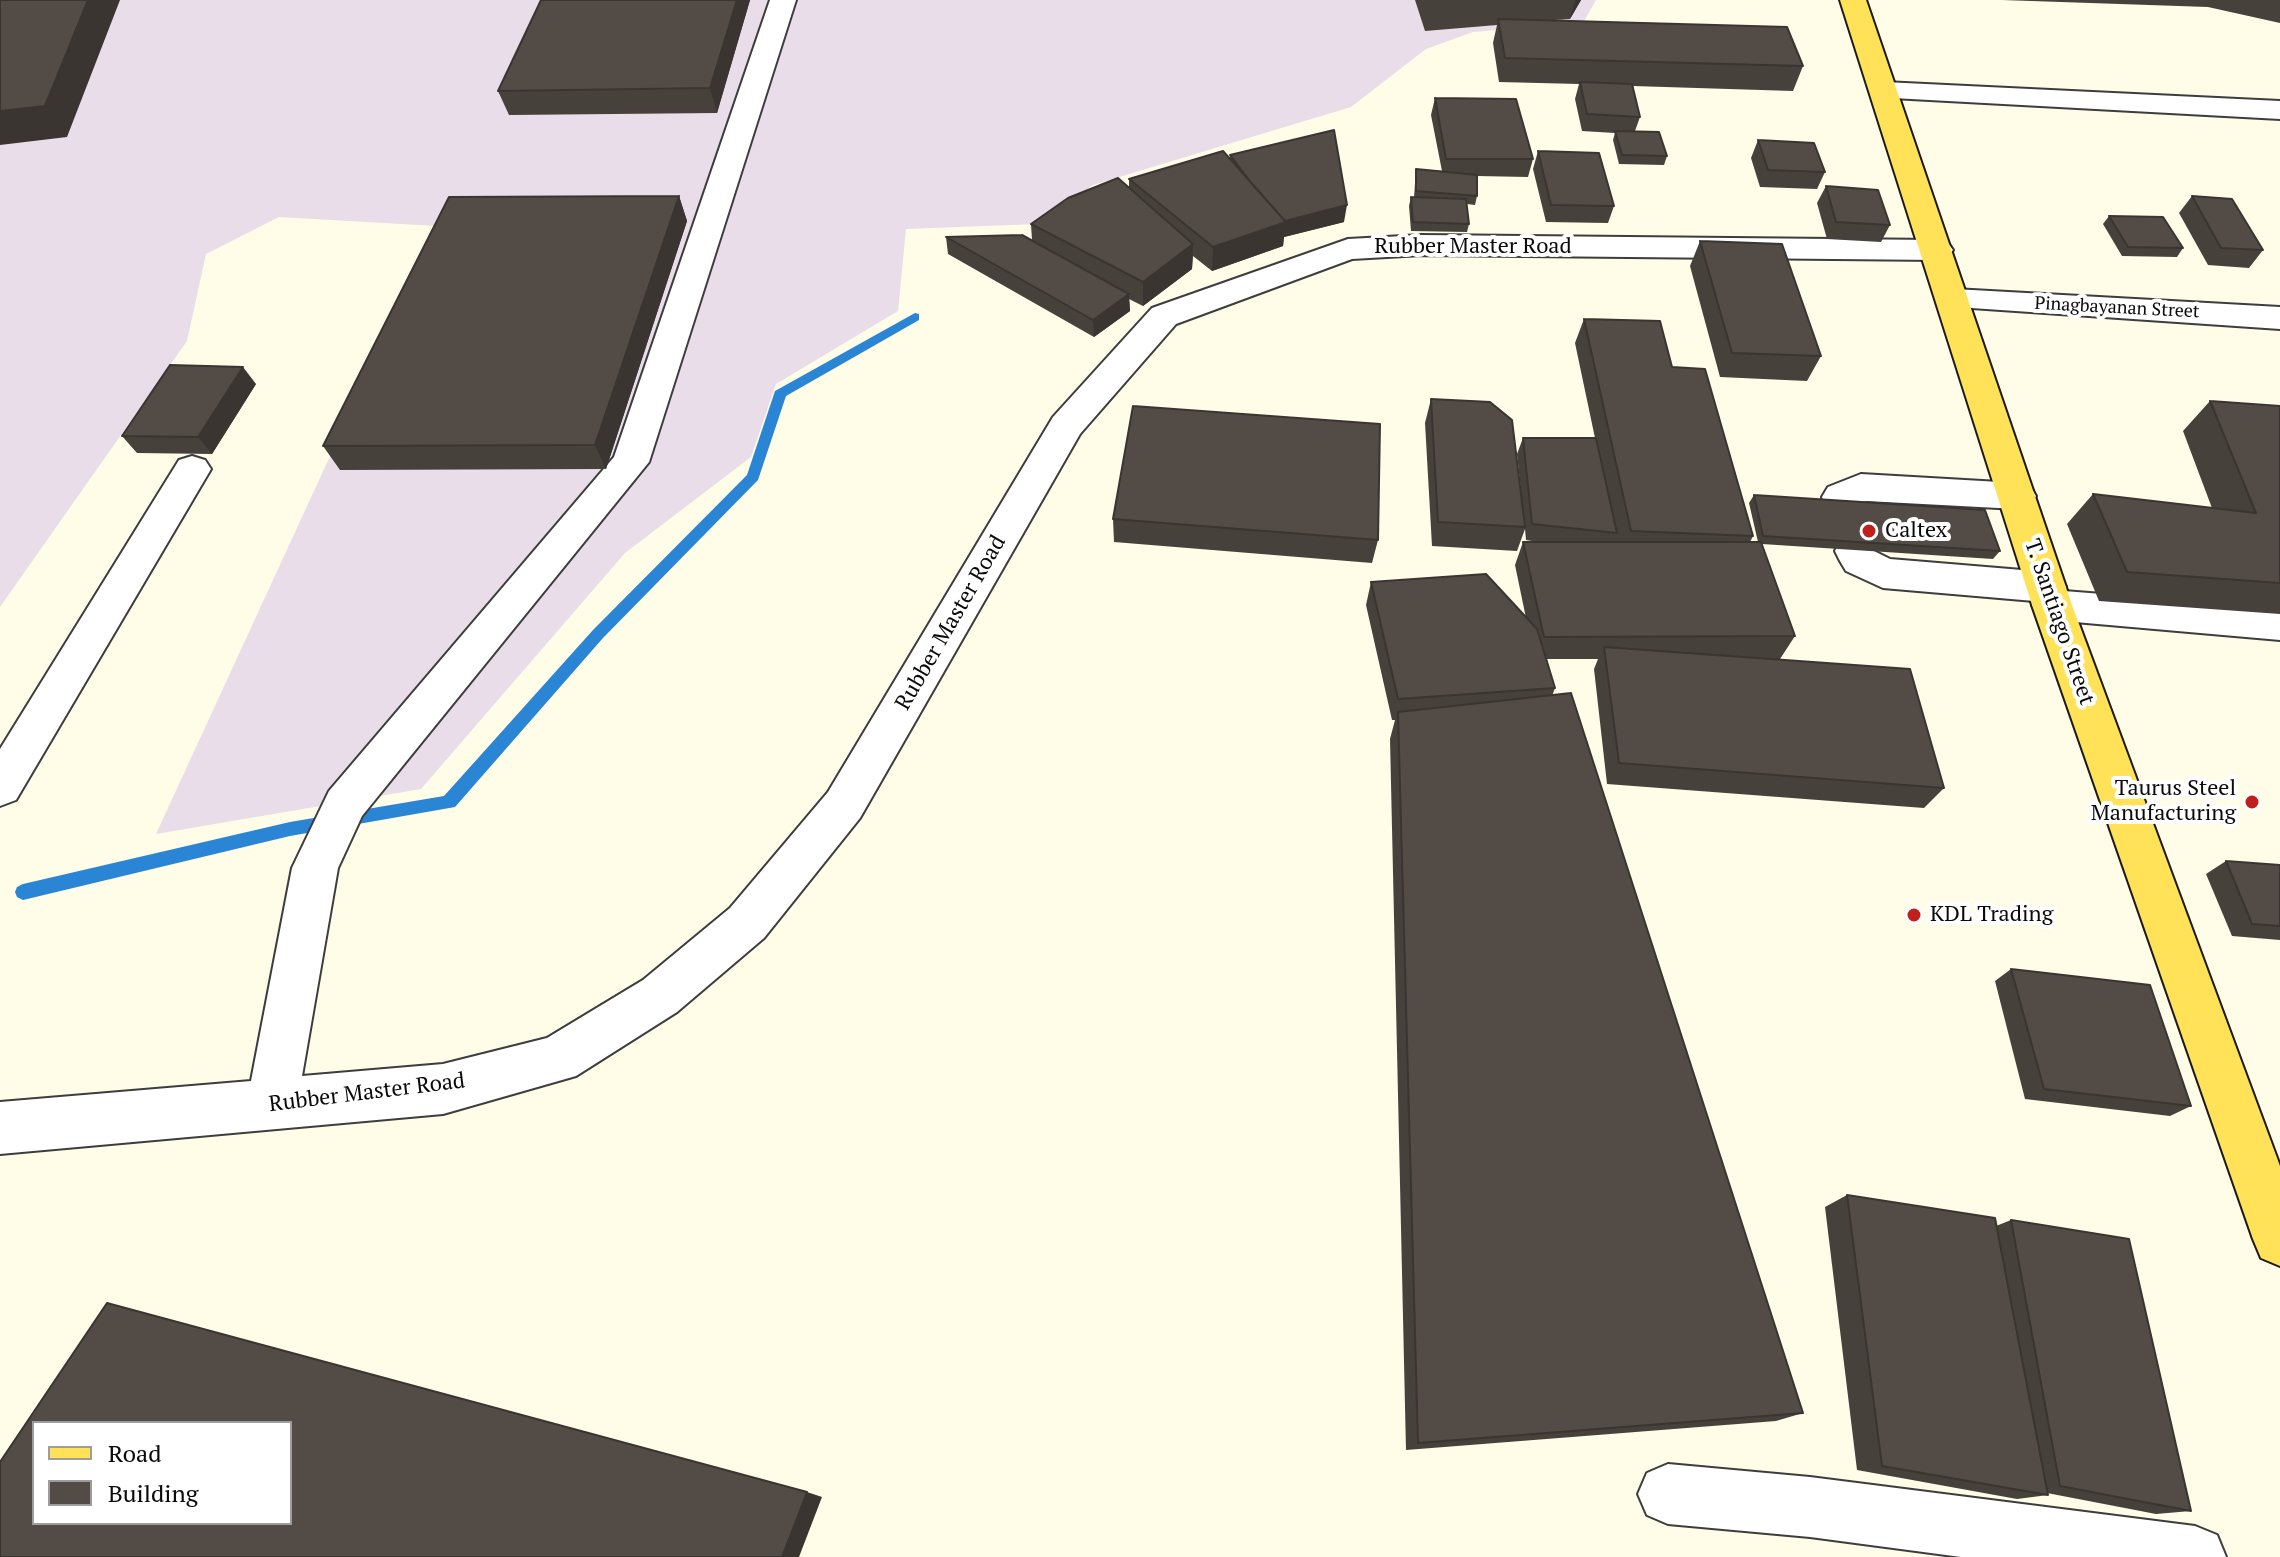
<!DOCTYPE html>
<style>
body{margin:0}
#map{position:relative;width:2280px;height:1557px;overflow:hidden;background:#fffce8;font-family:"PT Serif",serif}
canvas{display:block}
.legend{position:absolute;left:32px;top:1421px;width:260px;height:104px;box-sizing:border-box;background:#fff;border:2px solid #9d9d9d;margin:0;padding:10px 14px;list-style:none;font-size:24px;color:#0a0a0a}
.legend li{display:flex;align-items:center;gap:16px;height:40px}
.legend b{width:40px;border:2px solid #9d9d9d}
</style>
<div id="map">
<canvas width="2280" height="1557"></canvas>
<ul class="legend">
<li><b style="height:10px;background:#ffe258"></b>Road</li>
<li><b style="height:22px;background:#534c46"></b>Building</li>
</ul>
</div>
<script>
const c = document.querySelector('canvas').getContext('2d');
c.lineJoin = 'round';
function fillPath(path, color) { c.fillStyle = color; c.fill(path, 'evenodd'); }
const shape = rows => new Path2D(rows.map(r => 'M' + r).join(''));
function strokePath(path, color, width, dash) { c.strokeStyle = color; c.lineWidth = width; c.lineCap = dash ? 'butt' : 'round'; c.setLineDash(dash || []); c.stroke(path); }
function drawText(font, color, halo, rows, align = 'center') {
  c.font = font + ' "PT Serif",serif'; c.lineWidth = 8; c.setLineDash([]); c.textBaseline = 'middle'; c.strokeStyle = halo; c.fillStyle = color; for (const [text, x, y, turn = 0] of rows) {
    c.save(); c.translate(x, y); c.rotate((+turn || 0) * Math.PI / 180); c.textAlign = isNaN(turn) ? turn : align; if (halo) c.strokeText(text, 0, 0); c.fillText(text, 0, 0); c.restore();
  }
}
fillPath(shape([
 [0,0,1596,0,1583,23,1473,32,1426,49,1351,107,1093,185,1038,224,906,229,898,311,776,384,751,457,625,553,421,789,156,834,436,226,279,217,206,254,187,341,0,607]
]), '#eaddea');
fillPath(shape([
 [915,313,919,314,919,320,786,396,758,480,603,638,455,807,290,836,23,900,17,897,15,892,17,887,23,884,290,822,444,796,593,630,747,475,775,391,915,313]
]), '#2b85d5');
const minor = shape([
 [770,0,796,0,649,462,362,816,338,868,302,1076,443,1064,547,1038,643,980,730,908,828,792,1053,417,1152,308,1348,239,1422,235,1937,240,1948,243,1953,250,1948,257,1937,260,1422,255,1352,259,1176,324,1080,434,860,818,764,938,677,1012,576,1076,443,1114,0,1154,0,1102,251,1081,292,868,329,791,614,457,770,0],
 [1884,82,2280,101,2280,119,1874,97,1870,91,1874,85,1884,82],
 [1954,289,2280,307,2280,329,1942,306,1937,299,1942,292,1954,289],
 [192,456,205,460,211,469,16,800,0,806,0,749,179,460,192,456],
 [1861,474,2017,483,2030,486,2036,496,2030,506,2017,509,1866,501,1860,503,1855,519,1842,523,1829,519,1822,497,1828,487,1861,474],
 [1854,537,1868,541,1874,551,1890,559,2046,572,2060,576,2066,587,2064,591,2280,608,2280,640,2052,620,2038,616,2032,605,2034,601,1883,588,1846,571,1840,561,1835,551,1840,541,1854,537],
 [1668,1464,1810,1477,2195,1526,2217,1535,2226,1557,1961,1557,1810,1537,1668,1524,1647,1515,1638,1494,1647,1473,1668,1464]
]);
const major = shape([
 [1840,0,1866,0,2072,605,2280,1166,2280,1266,2261,1258,2253,1239,2032,605,1840,0]
]);
strokePath(minor, '#3d3d3d', 4);
strokePath(major, '#1b1b1b', 4);
fillPath(minor, '#fff');
fillPath(major, '#ffe258');
fillPath(shape([
 [541,0,750,0,717,113,509,115,498,91],
 [1415,0,1581,0,1570,19,1555,20,1803,66,1793,91,1633,86,1640,117,1635,131,1667,156,1664,165,1619,164,1613,140,1615,133,1582,131,1575,99,1579,84,1499,82,1493,43,1497,25,1425,31],
 [2002,0,2280,0,2280,23,2208,7],
 [1435,98,1533,159,1528,177,1477,176,1477,196,1475,205,1467,204,1469,224,1467,232,1411,231,1409,206,1411,197,1414,198,1416,169,1442,171,1431,115],
 [1758,140,1825,172,1817,189,1760,187,1751,158],
 [1538,151,1614,206,1608,223,1546,222,1533,169],
 [1230,155,1344,222,1284,237,1283,246,1212,271,1193,256,1192,269,1143,306,1129,299,1130,311,1094,337,948,254,946,237,1032,240,1031,224,1129,188,1129,179,1230,158],
 [1826,186,1890,225,1881,242,1827,239,1817,203],
 [679,196,687,221,606,469,340,470,323,446],
 [2192,196,2263,250,2249,268,2208,265,2179,213],
 [2109,216,2183,248,2177,257,2122,256,2103,224],
 [1700,241,1821,356,1807,381,1720,377,1690,266],
 [1584,319,1672,367,1753,536,1750,542,1758,542,1749,503,1754,495,2000,551,1993,559,1762,544,1795,636,1780,659,1770,659,1944,788,1924,808,1607,784,1594,669,1598,659,1546,659,1555,688,1552,696,1803,1413,1776,1421,1406,1450,1390,739,1395,720,1392,720,1366,605,1371,582,1526,618,1515,565,1523,542,1538,542,1526,540,1525,529,1517,551,1432,546,1425,423,1431,399,1521,491,1517,454,1523,438,1595,438,1575,343],
 [256,384,212,454,137,453,122,436],
 [2210,401,2280,406,2280,614,2099,601,2067,524,2093,494,2212,508,2183,431],
 [1113,519,1378,540,1372,563,1114,542],
 [2226,861,2280,865,2280,940,2232,936,2206,874],
 [2011,969,2191,1106,2170,1116,2025,1099,1995,981],
 [1847,1195,1996,1226,2011,1220,2191,1511,2156,1514,2047,1493,2048,1495,2017,1499,1857,1470,1825,1207]
]), '#47413c');
fillPath(shape([
 [88,0,120,0,67,137,0,145,0,111],
 [737,0,750,0,717,113,710,88],
 [1575,0,1581,0,1570,19],
 [679,196,687,221,606,469,595,445],
 [1347,205,1344,222,1284,237,1283,246,1212,271,1213,247,1282,221],
 [1193,244,1192,269,1143,306,1143,282],
 [1129,294,1130,311,1094,337,1093,320],
 [243,367,256,384,212,454,198,437],
 [807,1492,822,1497,799,1557,782,1557]
]), '#3a3531');
const building = shape([
 [0,0,88,0,45,106,0,111,0,0],
 [541,0,737,0,710,88,498,91,541,0],
 [1498,19,1787,27,1803,66,1505,58,1498,19],
 [1580,82,1632,84,1640,117,1587,114,1580,82],
 [1435,98,1516,99,1533,159,1446,159,1435,98],
 [1334,130,1347,205,1285,221,1253,185,1230,155,1334,130],
 [1615,131,1659,132,1667,156,1622,155,1615,131],
 [1758,140,1814,143,1825,172,1768,170,1758,140],
 [1223,151,1286,222,1213,247,1129,179,1223,151],
 [1538,151,1599,153,1614,206,1551,205,1538,151],
 [1416,169,1477,175,1477,196,1416,191,1416,169],
 [1118,178,1193,244,1143,282,1031,224,1068,198,1118,178],
 [1826,186,1878,190,1890,225,1836,222,1826,186],
 [679,196,595,445,323,446,449,197,679,196],
 [2192,196,2232,199,2263,250,2221,248,2192,196],
 [1411,197,1466,199,1469,224,1413,222,1411,197],
 [2109,216,2163,217,2183,248,2128,247,2109,216],
 [1022,235,1129,294,1093,320,946,237,1022,235],
 [1700,241,1782,244,1821,356,1732,353,1700,241],
 [1584,319,1660,321,1672,367,1705,369,1753,536,1631,531,1584,319],
 [170,365,243,367,198,437,122,436,170,365],
 [1431,399,1490,402,1512,420,1525,527,1438,522,1431,399],
 [2210,401,2280,406,2280,583,2127,572,2093,494,2256,513,2210,401],
 [1133,406,1380,424,1378,540,1113,519,1133,406],
 [1523,438,1596,438,1617,533,1532,524,1523,438],
 [1754,495,1985,510,2000,551,1763,536,1754,495],
 [1523,542,1761,542,1795,636,1544,637,1523,542],
 [1486,574,1537,629,1555,688,1398,699,1371,582,1486,574],
 [1604,647,1910,669,1944,788,1619,763,1604,647],
 [1571,693,1803,1413,1418,1443,1398,712,1571,693],
 [2226,861,2280,865,2280,926,2252,924,2226,861],
 [2011,969,2150,985,2191,1106,2044,1089,2011,969],
 [1847,1195,1995,1218,2048,1495,1882,1466,1847,1195],
 [2011,1220,2129,1239,2191,1511,2060,1486,2011,1220],
 [107,1303,807,1492,782,1557,0,1557,0,1462,107,1303],
 [34,1423,290,1423,290,1523,34,1523,34,1423]
]);
fillPath(building, '#534c46');
strokePath(building, '#3a3531', 2);
for (const [x, y, r, color] of [
 [1869,531,8,"#c11f1b"],
 [2252,802,8,"#c11f1b"],
 [1914,915,8,"#c11f1b"]
]) { const dot = new Path2D(); dot.arc(x, y, r, 0, 2 * Math.PI); c.fillStyle = color; c.fill(dot); strokePath(dot, '#fff', 3); }
drawText('18px', '#0a0a0a', '#fff', [
 ["Pinagbayanan Street",2117,308,3]
]);
drawText('22px', '#0a0a0a', '#fff', [
 ["Rubber Master Road",1473,247],
 ["T. Santiago Street",2059,622,71],
 ["Rubber Master Road",951,623,-60],
 ["Rubber Master Road",367,1093,-7]
]);
drawText('22px', '#0a0a0a', '#fff', [
 ["Caltex",1885,531],
 ["Taurus Steel",2236,789,"right"],
 ["Manufacturing",2236,814,"right"],
 ["KDL Trading",1930,915]
], 'left');
</script>
